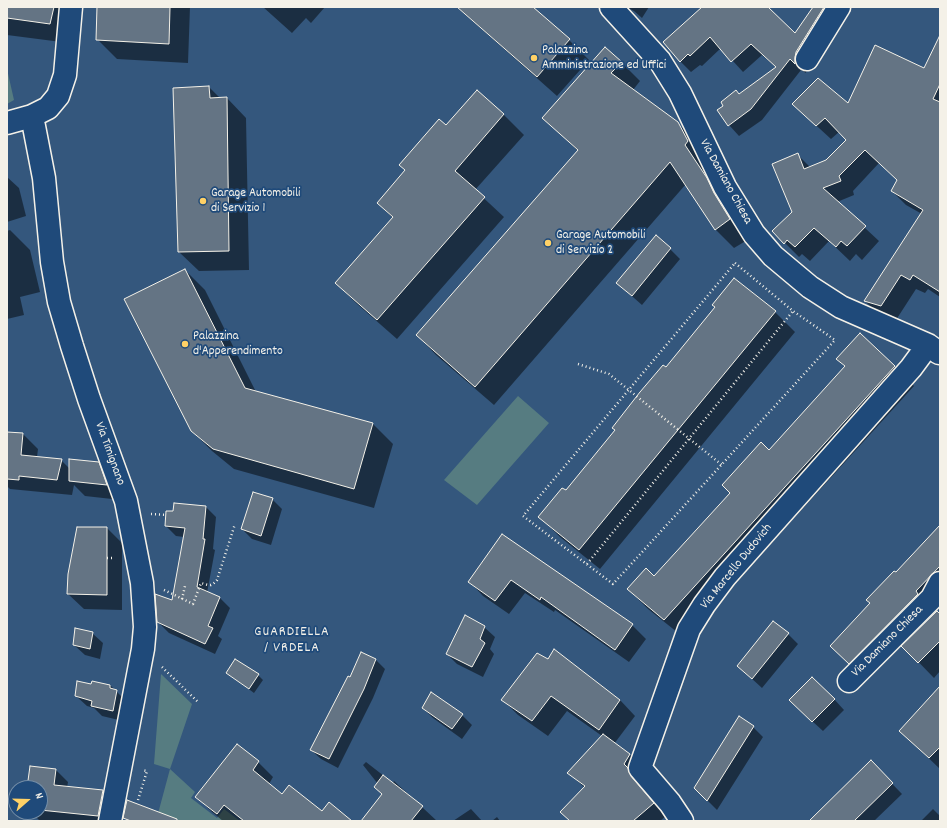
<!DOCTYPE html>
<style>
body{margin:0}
#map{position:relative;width:947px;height:828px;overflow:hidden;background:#34577d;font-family:Dekko,sans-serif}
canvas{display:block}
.frame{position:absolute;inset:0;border:8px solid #f4f1e8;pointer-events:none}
.north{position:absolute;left:8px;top:780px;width:40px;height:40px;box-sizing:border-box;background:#1f4a7a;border:1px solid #748da6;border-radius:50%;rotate:70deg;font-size:11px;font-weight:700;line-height:16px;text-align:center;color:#f4f1e8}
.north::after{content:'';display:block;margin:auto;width:14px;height:18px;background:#ffd166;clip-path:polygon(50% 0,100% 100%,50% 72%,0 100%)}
</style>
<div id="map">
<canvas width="947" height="828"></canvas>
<div class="frame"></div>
<div class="north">N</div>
</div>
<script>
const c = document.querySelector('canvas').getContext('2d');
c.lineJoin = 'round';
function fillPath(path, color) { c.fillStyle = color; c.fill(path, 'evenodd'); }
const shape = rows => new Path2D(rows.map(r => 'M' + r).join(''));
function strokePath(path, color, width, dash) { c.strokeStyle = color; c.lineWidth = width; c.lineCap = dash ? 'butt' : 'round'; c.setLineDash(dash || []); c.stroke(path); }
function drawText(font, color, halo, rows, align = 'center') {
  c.font = font + ' Dekko,sans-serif'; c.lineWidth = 3.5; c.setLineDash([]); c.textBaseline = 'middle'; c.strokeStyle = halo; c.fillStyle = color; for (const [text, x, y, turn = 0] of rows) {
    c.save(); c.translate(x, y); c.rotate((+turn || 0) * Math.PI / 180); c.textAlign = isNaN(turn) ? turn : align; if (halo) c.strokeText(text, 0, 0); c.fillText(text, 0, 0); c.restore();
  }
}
fillPath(shape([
 [7,69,14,100,7,104],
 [518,396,549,423,477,505,444,480],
 [161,674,192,704,170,769,195,792,191,798,217,818,224,809,240,821,156,821,170,769,154,764]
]), '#567c81');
fillPath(shape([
 [7,7,76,7,69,43,7,35],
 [98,7,190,7,188,63,117,59,97,39],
 [263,7,325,7,311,23,306,18,292,33],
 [457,7,532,7,569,40,589,60,557,96],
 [626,7,649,7,642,18,634,11],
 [704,7,752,7,795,35,814,7,838,7,807,64,806,73,801,70,762,120,739,136,729,125,740,95,777,68,762,55,743,72,721,48,702,66,700,65,691,72,680,61],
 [940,37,940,297,928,289,925,293,916,289,896,320,879,315,865,301,922,214,906,205,892,191,898,181,879,163,853,191,854,195,837,202,879,241,862,260,856,254,850,261,829,241,810,261,802,254,799,257,773,231,793,212,797,154,810,167,826,161,847,140,839,132,831,139,808,118,848,104,925,70],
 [621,62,640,81,633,90,677,123,697,142,749,239,734,248,715,229,686,184,494,405,436,355,417,335,578,151,544,118],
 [209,87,220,98,227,98,246,118,249,270,199,271,179,252],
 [477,91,504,115,524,135,475,190,504,217,397,339,356,303,336,283,393,218,378,203],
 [7,177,19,188,26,216,7,222],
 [10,230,30,250,40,292,20,297,24,315,7,319,7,231],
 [670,249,680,259,642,305,617,283],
 [185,270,205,290,256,392,373,424,393,444,374,508,234,469,212,451,192,431],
 [775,312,795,332,600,569,560,537,540,517,566,492,666,368],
 [837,359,894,366,914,386,687,636,682,636,648,609,628,589,654,578,846,367],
 [7,433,23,434,38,449,37,457,61,460,70,469,98,463,114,478,121,500,85,496,74,485,72,495,10,489,7,486],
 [272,499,282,509,271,545,252,539,242,529],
 [206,507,216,517,213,549,215,550,207,593,220,598,230,608,218,636,222,639,215,654,169,633,158,622,173,601,184,537,176,536,166,526],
 [940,527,940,587,860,673,842,656,871,604,896,574],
 [107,528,122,543,122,610,84,609,68,594],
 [502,535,632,625,646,639,629,662,555,610,554,612,525,593,509,614,483,596,470,582],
 [940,615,940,671,934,678,903,646],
 [484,627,495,637,490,649,494,654,483,677,457,664,447,654],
 [92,633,103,643,100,659,85,655,74,645],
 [788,634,798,644,762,688,738,666],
 [554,651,620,700,635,716,614,744,630,755,642,768,640,782,643,790,666,816,660,821,570,821,585,788,569,773,602,736,567,711,548,736,518,715,503,700,548,660],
 [362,653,376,660,385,669,373,698,338,768,321,759,311,750,351,678],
 [227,673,258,675,263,680,254,693],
 [92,685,110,685,126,701,123,721,102,716,94,708,87,706,76,696],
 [940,688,940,769,916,746],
 [834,699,844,710,823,731,801,711],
 [423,708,462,715,472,725,462,739,433,718],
 [753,727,763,737,717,810,695,788],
 [258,762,273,777,269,784,282,795,322,813,350,821,242,821,240,820,239,821,223,821,212,812,197,797],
 [366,762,393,783,394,781,437,821,362,821,383,795,375,787,378,784,363,765],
 [871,762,902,794,874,821,811,821],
 [31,767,56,770,68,782,67,788,103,791,115,803,111,821,50,821,39,820,31,812,40,812,40,788,29,788],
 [471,809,482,821,453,821],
 [933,809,940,816,940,821,921,821],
 [497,817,500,821,492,821]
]), '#0007');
const building = shape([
 [7,7,54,7,50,24,7,18,7,7],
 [97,7,170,7,169,44,96,40,97,7],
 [457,7,533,7,570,39,537,77,457,7],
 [702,7,768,7,795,33,813,7,824,7,796,52,795,58,795,64,790,59,751,109,728,126,717,110,723,106,721,102,736,90,739,94,776,67,751,44,731,62,710,37,690,56,688,54,680,62,663,42,702,7],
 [940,35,940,84,933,99,940,102,940,292,913,275,910,280,901,275,881,306,864,301,923,210,891,191,897,180,865,150,839,176,841,181,823,188,866,226,847,246,841,241,836,247,814,228,795,247,787,240,784,244,772,231,792,212,772,164,798,153,804,169,826,160,846,140,825,118,816,126,792,104,818,78,848,103,875,45,924,68,940,35],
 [605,47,622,62,611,73,678,122,688,141,685,145,707,178,714,193,730,219,715,230,670,162,475,387,416,335,578,150,542,118,605,47],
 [209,86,210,98,227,97,229,251,178,252,173,88,209,86],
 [477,90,504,114,455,171,485,197,377,320,335,283,393,217,377,203,405,170,399,165,439,119,446,125,477,90],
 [656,235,671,248,632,296,616,283,656,235],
 [185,269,245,388,373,423,354,489,213,449,191,431,124,299,185,269],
 [734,278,776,311,579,550,538,517,562,488,566,490,615,430,612,428,640,392,663,365,666,367,715,307,712,305,734,278],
 [860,333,895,366,664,620,627,589,646,568,654,576,730,493,722,485,761,442,769,450,845,366,836,359,860,333],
 [7,432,23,433,21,455,62,459,57,480,19,476,19,480,7,479,7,432],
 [69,459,99,462,107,485,69,481,69,459],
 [253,492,273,498,261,536,241,529,253,492],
 [174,503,206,506,203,539,205,539,197,587,220,597,208,626,213,628,205,644,157,622,155,594,172,600,185,528,165,526,166,511,173,511,174,503],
 [940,525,940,566,916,591,918,594,849,664,830,646,870,603,866,600,894,571,896,572,940,525],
 [77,527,107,527,107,595,67,594,68,574,77,527],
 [502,534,633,624,615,650,541,597,540,600,511,580,495,601,468,582,502,534],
 [937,611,940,614,940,641,918,663,901,646,937,611],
 [465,615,485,626,480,639,485,643,472,667,446,654,465,615],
 [773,621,789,633,752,679,737,666,773,621],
 [75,628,93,632,90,649,73,645,75,628],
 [554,649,620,700,599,730,551,696,532,721,501,700,537,653,548,659,554,649],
 [361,652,376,659,364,689,329,759,310,750,348,676,350,677,361,652],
 [235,659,259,674,249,689,226,673,235,659],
 [812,677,835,699,812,722,789,700,812,677],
 [77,681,91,684,92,681,110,685,110,688,117,690,113,711,91,706,92,701,75,696,77,681],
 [940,686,940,747,929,758,899,731,940,686],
 [431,692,463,714,452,729,422,708,431,692],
 [739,716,754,726,707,801,694,788,739,716],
 [603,734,630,754,624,764,628,768,631,776,654,803,633,821,570,821,560,812,585,786,567,773,603,734],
 [237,744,259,761,253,770,282,794,289,785,322,811,329,802,352,821,244,821,224,805,217,814,195,797,237,744],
 [871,760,893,783,854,821,809,821,871,760],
 [30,766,56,769,54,785,103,790,98,816,40,810,40,788,27,788,30,766],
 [383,775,423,806,411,821,361,821,382,794,374,787,383,775],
 [127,800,177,819,177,821,131,821,123,818,127,800]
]);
fillPath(building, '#647484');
strokePath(building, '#f4f1e8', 1);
const minor = shape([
 [611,7,660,61,680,93,725,187,754,234,773,256,810,287,841,307,928,345,939,353],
 [807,59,839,7],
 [32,116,48,108,58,96,65,75,71,7],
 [7,123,32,116,44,178,52,262,59,302,72,346,89,399,126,501,142,583,145,627,143,649,110,821],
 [849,681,932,598,940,583],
 [682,821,670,803,640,768,689,629,704,605,725,577,911,368,928,345]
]);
strokePath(minor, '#f4f1e8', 25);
strokePath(shape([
 [735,263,793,311,835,340,613,584,523,516,735,263],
 [578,364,609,374,722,465],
 [151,514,166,515],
 [107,558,115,558],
 [587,564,793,311],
 [164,590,193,604,201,583,208,585,211,585,214,583,217,580,235,524],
 [182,599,185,586],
 [162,667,199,703],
 [138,800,147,771,142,770]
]), '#f4f1e8', 2.5, [1, 3]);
strokePath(minor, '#1f4a7a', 22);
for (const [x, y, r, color] of [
 [534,58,4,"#ffd166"],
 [203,201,4,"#ffd166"],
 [548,243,4,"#ffd166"],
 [185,344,4,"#ffd166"]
]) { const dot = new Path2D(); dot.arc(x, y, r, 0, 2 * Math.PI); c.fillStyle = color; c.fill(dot); strokePath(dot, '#1f4a7a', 1.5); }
drawText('13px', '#f4f1e8', '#1f4a7a', [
 ["Palazzina",542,51],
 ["Amministrazione ed Uffici",542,66],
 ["Garage Automobili",211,194],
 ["di Servizio 1",211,209],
 ["Garage Automobili",556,236],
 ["di Servizio 2",556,251],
 ["Palazzina",193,337],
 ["d'Apperendimento",193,352]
], 'left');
drawText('13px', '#f4f1e8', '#1f4a7a', [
 ["Via Damiano Chiesa",725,182,61],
 ["Via Timignano",109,454,70],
 ["Via Marcello Dudovich",737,567,-51],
 ["Via Damiano Chiesa",888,642,-45]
]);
c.letterSpacing = '1px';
drawText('14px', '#f4f1e8', '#1f4a7a', [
 ["GUARDIELLA",292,633],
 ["/ VRDELA",292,649]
]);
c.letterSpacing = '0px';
</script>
